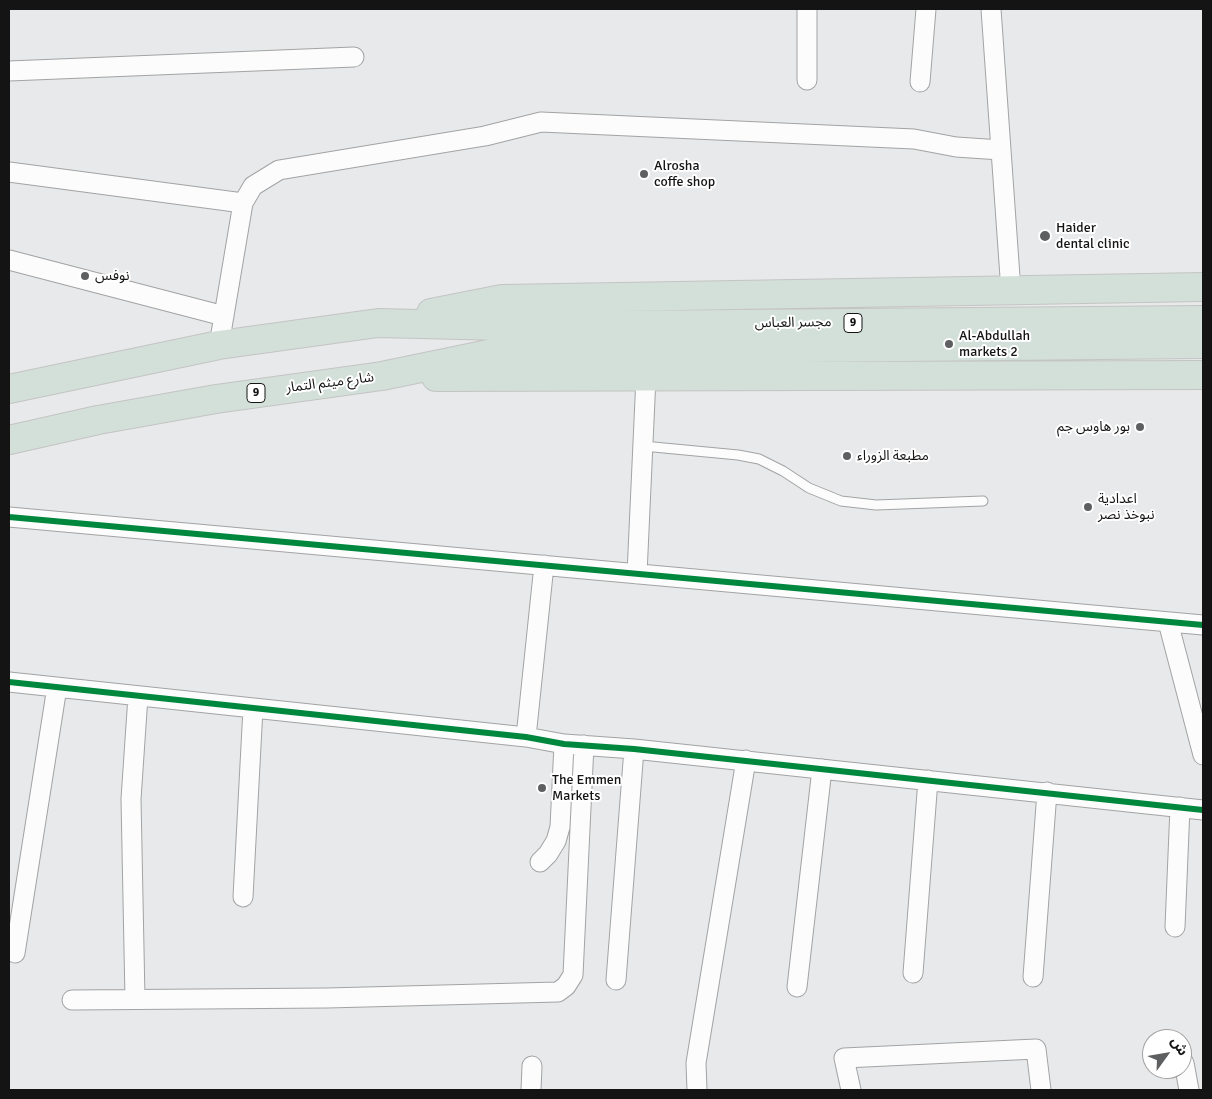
<!DOCTYPE html>
<meta charset="utf-8">
<style>
body{margin:0}
#map{position:relative;width:1212px;height:1099px;overflow:hidden;background:#e8e9ea;font-family:Signika,"Noto Sans Arabic",sans-serif}
canvas{display:block}
.frame{position:absolute;inset:0;border:10px solid #141415;pointer-events:none}
.north{position:absolute;left:1142px;top:1029px;width:50px;height:50px;box-sizing:border-box;background:#fff;border:1px solid #a1a1a1;border-radius:50%;rotate:58deg;font-size:14px;font-weight:700;line-height:20px;text-align:center;color:#141415}
.north::after{content:'';display:block;margin:auto;width:18px;height:22px;background:#5e5f60;clip-path:polygon(50% 0,100% 100%,50% 72%,0 100%)}
</style>
<div id="map">
<canvas width="1212" height="1099"></canvas>
<div class="frame"></div>
<div class="north">ش</div>
</div>
<script>
const c = document.querySelector('canvas').getContext('2d');
c.lineJoin = 'round';
const shape = rows => new Path2D(rows.map(r => 'M' + r).join(''));
function strokePath(path, color, width, dash) { c.strokeStyle = color; c.lineWidth = width; c.lineCap = dash ? 'butt' : 'round'; c.setLineDash(dash || []); c.stroke(path); }
function drawText(font, color, halo, rows, align = 'center') {
  c.font = font + ' Signika,"Noto Sans Arabic",sans-serif'; c.lineWidth = 4; c.setLineDash([]); c.textBaseline = 'middle'; c.strokeStyle = halo; c.fillStyle = color; for (const [text, x, y, turn = 0] of rows) {
    c.save(); c.translate(x, y); c.rotate((+turn || 0) * Math.PI / 180); c.textAlign = isNaN(turn) ? turn : align; if (halo) c.strokeText(text, 0, 0); c.fillText(text, 0, 0); c.restore();
  }
}
const lane = shape([
 [643,446,738,455,759,459,783,471,809,488,841,501,876,505,983,501]
]);
const street = shape([
 [991,9,1011,291],
 [9,71,354,57],
 [807,80,807,9],
 [920,82,926,9],
 [9,172,243,203],
 [9,260,224,316],
 [219,345,243,203,253,186,279,170,485,136,541,122,914,139,956,147,1001,150],
 [9,517,1203,625],
 [637,574,646,377],
 [1168,622,1203,755],
 [9,682,526,737,564,744,634,749,1203,810],
 [526,737,544,565],
 [540,862,548,854,556,841,560,827,564,744],
 [243,897,253,708],
 [1175,927,1180,807],
 [15,953,57,687],
 [913,973,928,780],
 [1033,977,1047,792],
 [616,980,634,749],
 [797,987,822,769],
 [135,999,131,799,138,696],
 [72,1000,327,998,558,992,566,986,573,975,584,745],
 [1184,1063,1189,1090],
 [531,1090,532,1066],
 [697,1090,696,1063,746,760],
 [851,1090,844,1058,1036,1049,1041,1090]
]);
const highway = shape([
 [431,313,502,299,1203,287],
 [436,377,1203,375],
 [9,389,219,345,378,323,502,326,1203,320],
 [9,440,98,420,216,399,382,376,503,351,1203,344]
]);
strokePath(lane, '#a2a3a4', 11);
strokePath(street, '#a2a3a4', 21);
strokePath(highway, '#c4c4c4', 30);
strokePath(lane, '#fcfcfc', 9);
strokePath(street, '#fcfcfc', 19);
strokePath(highway, '#d3dfd9', 28);
strokePath(shape([
 [9,517,1203,625],
 [9,682,526,737,564,744,634,749,1203,810]
]), '#00873e', 6);
for (const [x, y, r, color] of [
 [644,174,5,"#5e5f60"],
 [1045,236,6,"#5e5f60"],
 [85,276,5,"#5e5f60"],
 [949,344,5,"#5e5f60"],
 [1140,427,5,"#5e5f60"],
 [847,456,5,"#5e5f60"],
 [1088,507,5,"#5e5f60"],
 [542,788,5,"#5e5f60"]
]) { const dot = new Path2D(); dot.arc(x, y, r, 0, 2 * Math.PI); c.fillStyle = color; c.fill(dot); strokePath(dot, '#fff', 2); }
for (const [x, y, w] of [
 [853,323,18],
 [256,393,18]
]) { const box = new Path2D(); box.roundRect(x - w / 2, y - 9.5, w, 19, 4); c.fillStyle = '#fff'; c.fill(box); strokePath(box, '#141415', 1); }
drawText('bold 12px', '#141415', null, [
 ["9",853,323],
 ["9",256,393]
]);
drawText('14px', '#141415', '#fff', [
 ["Alrosha",654,166],
 ["coffe shop",654,182],
 ["Haider",1056,228],
 ["dental clinic",1056,244],
 ["نوفس",95,276],
 ["Al-Abdullah",959,336],
 ["markets 2",959,352],
 ["بور هاوس جم",1130,427,"right"],
 ["مطبعة الزوراء",857,456],
 ["اعدادية",1098,499],
 ["نبوخذ نصر",1098,515],
 ["The Emmen",552,780],
 ["Markets",552,796]
], 'left');
drawText('14px', '#141415', '#fff', [
 ["مجسر العباس",793,323,-1],
 ["شارع ميثم التمار",330,383,-7]
]);
</script>
